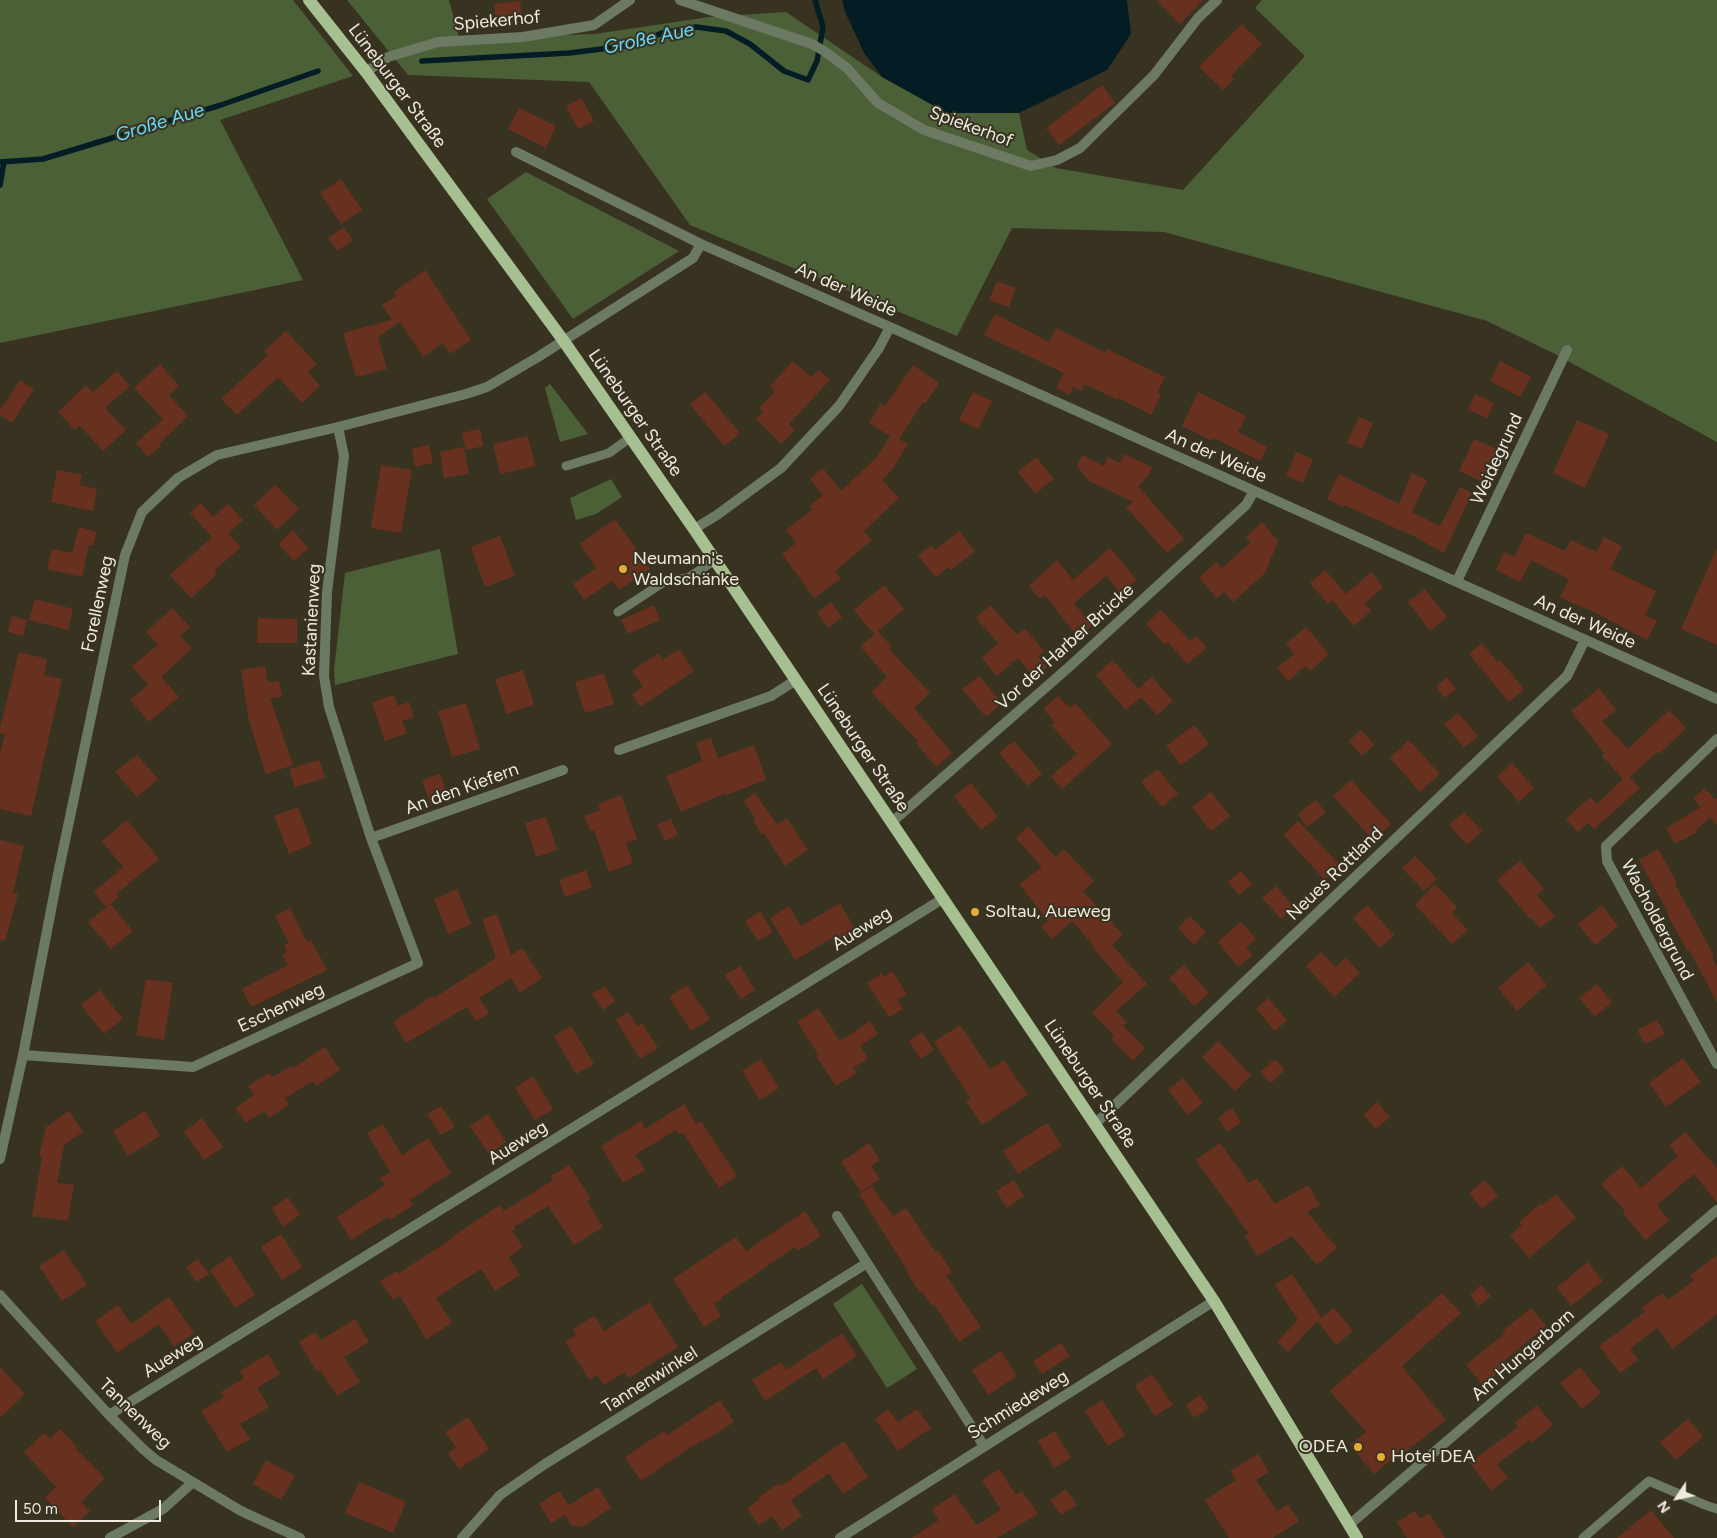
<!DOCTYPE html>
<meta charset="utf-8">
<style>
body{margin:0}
#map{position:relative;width:1717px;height:1538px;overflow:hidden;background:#383321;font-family:Figtree,sans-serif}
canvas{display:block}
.north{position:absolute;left:1652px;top:1473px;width:50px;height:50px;-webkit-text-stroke:4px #383321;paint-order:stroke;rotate:236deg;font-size:14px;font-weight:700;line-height:20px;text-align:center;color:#eeeadf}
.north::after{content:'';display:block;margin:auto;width:18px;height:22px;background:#eeeadf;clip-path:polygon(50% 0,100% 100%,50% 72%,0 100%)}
.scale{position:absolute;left:15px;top:1500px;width:146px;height:22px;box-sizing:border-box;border:2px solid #eeeadf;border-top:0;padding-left:6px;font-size:15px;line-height:18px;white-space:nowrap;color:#eeeadf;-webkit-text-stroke:4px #383321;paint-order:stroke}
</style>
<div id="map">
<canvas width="1717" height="1538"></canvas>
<div class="north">N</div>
<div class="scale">50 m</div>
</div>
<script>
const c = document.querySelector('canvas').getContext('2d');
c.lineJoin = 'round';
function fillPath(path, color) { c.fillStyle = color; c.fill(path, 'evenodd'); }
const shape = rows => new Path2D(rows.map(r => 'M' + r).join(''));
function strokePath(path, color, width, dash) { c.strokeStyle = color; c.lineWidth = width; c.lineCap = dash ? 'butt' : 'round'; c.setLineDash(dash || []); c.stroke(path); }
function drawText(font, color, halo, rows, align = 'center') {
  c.font = font + ' Figtree,sans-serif'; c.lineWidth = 4; c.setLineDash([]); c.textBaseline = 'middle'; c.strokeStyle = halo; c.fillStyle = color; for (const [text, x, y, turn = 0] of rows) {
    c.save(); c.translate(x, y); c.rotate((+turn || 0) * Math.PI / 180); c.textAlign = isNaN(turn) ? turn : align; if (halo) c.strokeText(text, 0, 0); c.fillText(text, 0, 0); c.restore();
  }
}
fillPath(shape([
 [0,0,293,0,353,76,220,120,303,280,0,343],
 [347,0,449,0,459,38,595,34,709,17,786,12,882,77,947,113,1019,113,1027,150,1056,168,1183,190,1305,56,1255,8,1262,0,1717,0,1717,442,1555,354,1487,321,1164,232,1012,228,957,336,690,225,589,82,408,75],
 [526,172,679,251,573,319,487,199],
 [550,384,588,434,560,442,545,388],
 [611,479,622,497,596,514,576,520,570,498],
 [440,549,458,654,335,685,334,671,345,573],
 [862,1284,917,1369,887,1388,833,1304]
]), '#4c6038');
fillPath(shape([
 [842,0,1127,0,1131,34,1107,70,1019,113,947,113,882,77,864,53,846,14]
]), '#041c23');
strokePath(shape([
 [422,61,569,53,634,45,662,33,696,27,726,31,750,44,784,71,808,80,817,61,823,27,815,0],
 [0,162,43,159,221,105,318,71],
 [0,185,4,162]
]), '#041c23', 5.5);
fillPath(shape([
 [1156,0,1203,0,1180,24],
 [520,1,522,18,512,19,513,25,497,27,494,4],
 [1242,24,1262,44,1231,76,1234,79,1223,90,1199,67],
 [1102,85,1115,103,1059,145,1046,128],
 [581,98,594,121,578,129,566,106],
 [519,108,556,126,546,148,508,129],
 [341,179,362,210,341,224,320,193],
 [344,227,353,240,337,251,328,238],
 [425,270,471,340,450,354,443,343,423,357,400,322,378,337,387,369,356,377,343,333,392,320,382,305,396,296,394,292],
 [997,281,1016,288,1009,307,989,300],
 [995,314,1049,342,1056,328,1106,353,1107,349,1165,377,1157,393,1161,395,1151,415,1119,398,1118,400,1084,384,1082,391,1073,387,1070,395,1056,388,1064,373,984,335],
 [286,331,317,364,308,372,320,386,302,403,278,377,237,415,221,399,268,355,264,351],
 [793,361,811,377,819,370,830,380,789,424,795,430,781,444,756,419,763,412,759,408,775,392,770,386],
 [1500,361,1531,377,1520,397,1490,381],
 [160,364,179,386,169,395,188,416,159,444,161,446,148,457,136,443,163,419,134,388],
 [913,365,939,383,925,404,923,402,899,439,908,444,892,470,882,480,899,498,864,531,872,540,835,571,841,579,814,598,782,554,796,543,786,530,813,509,810,506,823,495,810,479,823,468,841,491,877,457,890,436,869,423,881,403,885,406],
 [117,371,130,386,105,408,126,430,103,451,80,426,75,430,58,412,86,385,93,392],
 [20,380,34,389,12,423,0,415,0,410],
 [705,392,740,433,724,446,690,404],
 [973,392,992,401,978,429,959,420],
 [1198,392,1246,416,1238,432,1267,447,1260,461,1214,438,1212,441,1182,426],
 [1475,394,1494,403,1487,418,1468,410],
 [1359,417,1373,423,1362,449,1347,443],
 [1577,420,1609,434,1585,488,1553,473],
 [480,429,483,446,466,450,462,433],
 [528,436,535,466,500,474,493,444],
 [1474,439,1497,449,1483,482,1459,471],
 [429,445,433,463,415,467,412,449],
 [464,447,469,474,444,478,440,452],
 [1296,452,1313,459,1303,483,1286,476],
 [1124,454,1152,467,1148,476,1138,486,1184,539,1167,553,1126,507,1133,502,1089,481,1077,466,1082,455,1104,466,1108,457,1120,463],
 [1036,457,1054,479,1035,494,1018,472],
 [381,465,412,470,401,533,371,528],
 [57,470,82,475,80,485,97,489,93,511,51,502],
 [1412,473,1427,480,1412,512,1440,526,1460,487,1472,493,1444,553,1422,541,1422,540,1344,505,1343,507,1327,499,1339,474,1399,504],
 [275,485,299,509,277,530,254,505],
 [201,503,213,517,228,504,243,520,228,534,241,547,214,571,217,574,191,598,170,575,212,537,190,513],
 [615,519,650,569,619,590,612,581,584,600,573,584,596,568,580,544],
 [1262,522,1278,541,1265,573,1233,602,1224,592,1217,598,1199,578,1216,562,1222,568,1251,542,1246,537],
 [79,527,97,532,93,546,89,545,82,577,47,569,52,549,72,553],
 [293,530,308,548,294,561,278,544],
 [959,531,975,551,951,570,948,567,936,577,918,556,931,545,935,550],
 [1526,533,1565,551,1571,540,1597,552,1604,537,1622,546,1610,569,1656,591,1645,615,1657,621,1647,640,1586,608,1585,609,1560,597,1569,579,1531,560,1520,582,1496,570,1504,552,1514,557],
 [500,536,515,576,485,587,471,547],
 [1110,548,1137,580,1120,593,1106,576,1074,603,1092,626,1078,637,1045,595,1040,599,1029,586,1057,560,1073,580],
 [1717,548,1717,645,1681,629],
 [1325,570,1346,594,1371,572,1383,587,1365,603,1371,611,1354,626,1332,600,1328,604,1310,583],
 [884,585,904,609,878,631,892,647,889,649,930,693,914,708,952,753,936,767,916,743,918,741,871,692,887,677,860,646,875,634,874,634,854,610],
 [1425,589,1447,617,1430,631,1408,602],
 [35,599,73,609,68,630,29,620],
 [831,602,842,617,829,628,817,613],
 [654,605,660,620,628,634,621,620],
 [990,605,1017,635,1025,629,1044,651,1038,656,1047,667,1034,677,1018,658,997,676,982,658,998,643,976,618],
 [172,608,190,627,180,636,192,648,161,677,179,697,149,722,130,700,148,685,132,666,158,645,146,632],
 [1161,610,1190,641,1196,636,1207,648,1187,664,1168,642,1165,645,1146,624],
 [12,616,27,620,23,636,8,632],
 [258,618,297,619,297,643,257,643],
 [1306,627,1329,654,1310,671,1306,666,1288,681,1277,668,1294,654,1286,644],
 [1482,643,1497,662,1500,660,1524,689,1509,702,1469,654],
 [679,649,694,671,640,707,632,694,643,687,632,671,658,653,663,660],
 [19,652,47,659,44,675,62,679,31,816,0,809,0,754,5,734,0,733,0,728],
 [1113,660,1138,689,1152,677,1173,701,1157,715,1141,697,1126,710,1096,675],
 [265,666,268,682,279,681,282,697,270,698,293,765,266,774,249,721,241,670],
 [523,670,534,705,506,714,495,679],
 [604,673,614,704,585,713,575,682],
 [979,676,1002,703,986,717,962,689],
 [1447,677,1456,689,1445,698,1436,687],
 [1599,688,1616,710,1602,721,1628,749,1669,710,1686,728,1659,754,1657,752,1630,777,1640,788,1594,829,1588,823,1578,832,1566,819,1590,797,1597,804,1623,779,1602,756,1604,753,1571,711],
 [394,695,398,706,409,702,414,717,402,721,407,733,385,741,372,702],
 [1058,696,1070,708,1075,703,1112,744,1062,789,1051,776,1077,754,1051,725,1055,722,1043,709],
 [466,703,480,749,452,757,438,711],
 [1458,713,1478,736,1464,748,1444,724],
 [1194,725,1209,744,1181,765,1166,746],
 [1361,730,1374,745,1362,756,1349,741],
 [711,738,718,758,754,745,766,780,726,795,726,793,681,812,666,776,702,761,696,743],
 [1409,740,1440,774,1420,792,1390,758],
 [1014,741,1042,774,1027,786,999,753],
 [137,755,158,779,137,797,115,772],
 [319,760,325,778,295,787,289,769],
 [1512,763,1534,788,1519,802,1497,777],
 [1158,769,1178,794,1162,807,1141,782],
 [440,774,449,800,431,806,422,780],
 [1351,780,1391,824,1373,840,1333,796],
 [971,783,998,817,981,830,954,796],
 [1705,788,1715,799,1717,798,1717,825,1710,817,1696,830,1697,832,1675,844,1666,828,1701,807,1693,799],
 [1211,792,1230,816,1211,831,1192,807],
 [755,793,777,825,787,818,808,850,785,866,764,833,762,835,753,821,756,820,744,801],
 [621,795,637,839,626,843,633,863,609,872,594,830,590,831,584,816,600,810,598,804],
 [1316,800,1326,813,1307,827,1298,814],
 [298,807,312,844,289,854,274,816],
 [1464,812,1482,831,1467,845,1449,825],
 [546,817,557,850,536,857,525,823],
 [671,819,678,835,665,841,657,825],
 [127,820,159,859,116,894,119,897,106,907,94,892,123,867,102,841],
 [1298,821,1340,865,1325,880,1283,835],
 [1028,826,1055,857,1064,849,1094,881,1083,891,1123,935,1112,945,1147,984,1116,1011,1127,1022,1123,1026,1145,1048,1133,1061,1111,1039,1114,1035,1092,1013,1123,982,1093,948,1094,946,1072,921,1052,939,1041,927,1048,921,1019,884,1042,867,1016,838],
 [0,840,24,846,13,893,18,894,5,941,0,940],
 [1658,849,1677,883,1675,884,1714,956,1712,957,1717,967,1717,1002,1689,950,1687,951,1667,913,1668,912,1639,860],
 [1415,856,1437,879,1424,891,1402,868],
 [1520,861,1544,889,1537,895,1555,916,1540,928,1532,918,1530,919,1497,880],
 [586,870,592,887,565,897,559,880],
 [1241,871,1252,884,1239,895,1228,882],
 [1435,884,1457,907,1452,913,1468,930,1452,944,1415,905],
 [1276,886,1294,907,1281,919,1262,898],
 [457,889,471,924,448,934,434,899],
 [840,903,856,931,837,942,834,937,795,960,770,918,789,906,801,926],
 [111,904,133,931,111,949,88,922],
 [1367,905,1394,935,1380,948,1353,918],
 [1602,905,1618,926,1595,945,1578,924],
 [290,908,307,942,311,940,327,970,251,1007,242,989,288,965,282,954,287,952,284,945,289,943,275,916],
 [760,911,773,932,758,941,745,921],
 [497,914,511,955,522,948,542,978,520,993,511,978,479,998,489,1013,476,1021,467,1007,406,1043,393,1022,432,996,434,998,496,958,482,919],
 [1190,916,1206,932,1194,945,1178,928],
 [1241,922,1256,939,1246,947,1253,955,1238,967,1218,942],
 [1321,952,1335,967,1346,958,1360,973,1334,997,1306,966],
 [1528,962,1547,985,1517,1011,1498,988],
 [1184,965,1209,993,1194,1006,1169,978],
 [740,966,755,990,741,999,725,975],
 [892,971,907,994,898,1000,903,1009,889,1017,867,983,882,973,884,977],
 [146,979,173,983,164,1040,136,1035],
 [1597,984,1612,1002,1595,1017,1579,998],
 [687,985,710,1019,691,1031,669,997],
 [605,986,615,1001,603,1010,592,994],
 [100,990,123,1019,104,1034,81,1005],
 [1268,998,1287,1020,1275,1031,1256,1009],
 [818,1008,840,1041,870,1021,878,1034,860,1046,868,1058,853,1068,857,1073,836,1086,816,1056,818,1054,797,1022],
 [628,1012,637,1026,642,1023,658,1048,640,1059,616,1020],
 [1657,1020,1665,1034,1645,1044,1637,1030],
 [960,1025,990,1069,1004,1060,1028,1095,982,1125,966,1101,971,1099,934,1042],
 [571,1026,594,1064,576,1074,554,1036],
 [922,1032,934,1050,921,1059,909,1041],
 [1218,1041,1251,1075,1235,1091,1202,1057],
 [325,1047,340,1070,316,1086,313,1081,285,1098,289,1105,269,1118,264,1111,246,1123,235,1108,254,1095,248,1086,269,1073,272,1077,291,1066,293,1068],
 [1683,1058,1701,1082,1666,1107,1649,1083],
 [761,1059,779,1088,760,1100,742,1071],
 [1275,1059,1285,1070,1271,1083,1260,1072],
 [533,1076,553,1109,535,1120,515,1088],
 [1183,1078,1203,1103,1188,1115,1168,1090],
 [1377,1102,1390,1117,1376,1129,1363,1115],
 [684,1104,696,1124,701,1121,737,1176,719,1188,683,1133,679,1135,676,1130,635,1155,645,1170,623,1183,601,1146,641,1121,645,1129],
 [441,1106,455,1127,441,1135,427,1114],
 [1232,1108,1241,1122,1227,1132,1218,1118],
 [69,1111,83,1132,64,1145,57,1183,74,1185,68,1221,32,1216,42,1157,39,1156,46,1127],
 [145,1111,160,1136,128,1156,113,1131],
 [488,1114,506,1142,489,1154,470,1126],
 [202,1118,223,1147,204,1160,184,1132],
 [1047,1123,1062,1146,1018,1174,1003,1151],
 [383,1124,402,1155,428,1138,451,1173,410,1200,413,1205,390,1220,388,1217,351,1240,337,1217,385,1185,380,1178,390,1172,367,1133],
 [1686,1132,1706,1157,1707,1156,1717,1168,1717,1203,1694,1174,1657,1205,1669,1221,1645,1240,1623,1213,1625,1211,1601,1184,1622,1166,1641,1188,1678,1156,1669,1145],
 [869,1143,880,1160,871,1166,880,1179,861,1192,841,1162],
 [1220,1143,1249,1183,1257,1178,1275,1204,1308,1185,1320,1205,1307,1212,1337,1248,1317,1265,1292,1236,1257,1256,1245,1236,1249,1234,1196,1160],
 [569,1165,591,1199,587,1201,603,1227,574,1245,548,1206,514,1227,516,1229,512,1231,523,1247,509,1257,520,1275,495,1291,481,1269,436,1298,452,1323,426,1339,400,1296,393,1300,380,1281,397,1271,399,1273,453,1238,452,1237,500,1205,504,1211,553,1180,551,1176],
 [1014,1180,1024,1196,1007,1208,996,1191],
 [1485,1180,1498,1196,1482,1209,1469,1193],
 [872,1186,893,1216,906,1208,935,1252,938,1250,952,1272,946,1276,981,1327,959,1342,934,1304,932,1306,922,1292,920,1293,906,1271,907,1270,859,1194],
 [1556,1194,1576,1218,1529,1258,1510,1235,1522,1225,1519,1222,1541,1203,1543,1205],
 [288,1197,300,1215,283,1227,272,1208],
 [805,1211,821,1236,798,1251,795,1247,721,1298,722,1299,714,1304,721,1316,704,1327,673,1279,736,1237,746,1251],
 [281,1234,302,1267,282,1280,261,1247],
 [64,1250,87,1285,62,1301,39,1266],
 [1717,1255,1717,1314,1673,1349,1657,1328,1630,1349,1638,1360,1620,1373,1599,1346,1645,1312,1642,1308,1662,1293,1668,1300,1694,1280,1690,1275],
 [230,1256,255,1295,235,1308,210,1270],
 [198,1259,209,1274,197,1282,186,1267],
 [1588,1262,1603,1281,1571,1306,1557,1287],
 [1292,1274,1321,1317,1288,1352,1277,1342,1298,1320,1275,1285],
 [1481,1285,1491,1296,1479,1306,1470,1295],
 [1442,1293,1461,1313,1402,1366,1446,1420,1393,1462,1391,1460,1374,1474,1350,1445,1366,1432,1330,1391],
 [169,1297,194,1333,174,1347,159,1324,117,1353,95,1321,118,1305,131,1324],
 [649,1302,678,1347,629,1378,625,1372,604,1385,597,1375,590,1380,565,1342,576,1335,573,1329,594,1316,604,1331],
 [1334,1308,1353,1331,1336,1345,1317,1321],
 [1531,1308,1546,1326,1502,1363,1505,1367,1483,1385,1466,1365,1505,1333,1503,1331],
 [355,1319,369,1342,344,1357,360,1382,337,1396,320,1370,317,1372,299,1342,315,1332,321,1340],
 [842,1333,857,1356,823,1379,816,1368,765,1401,752,1380,781,1362,786,1370],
 [1061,1343,1070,1356,1042,1374,1033,1361],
 [1001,1351,1017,1376,988,1395,972,1370],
 [268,1354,280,1374,257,1388,269,1407,240,1424,250,1439,227,1452,201,1411,224,1397,221,1392,244,1378,240,1371],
 [0,1367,25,1394,0,1418],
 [1580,1367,1601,1393,1582,1409,1560,1383],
 [1152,1374,1173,1405,1155,1416,1135,1386],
 [1200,1395,1209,1408,1194,1418,1186,1405],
 [720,1400,734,1422,703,1442,702,1440,641,1481,625,1457,664,1431,667,1435],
 [1102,1400,1125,1435,1108,1446,1085,1411],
 [1537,1405,1553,1425,1531,1443,1529,1440,1497,1464,1508,1478,1491,1491,1470,1463,1518,1427,1515,1423],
 [888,1409,898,1422,917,1409,931,1428,898,1451,875,1419],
 [468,1417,489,1449,459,1469,448,1453,456,1447,445,1432],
 [1688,1419,1703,1437,1676,1460,1660,1442],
 [60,1429,77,1447,75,1448,105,1478,81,1502,90,1511,73,1527,45,1498,56,1487,24,1452,44,1433,50,1439],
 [1055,1431,1071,1458,1054,1468,1038,1441],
 [844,1441,868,1477,843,1494,829,1473,791,1500,802,1516,782,1530,772,1516,759,1525,747,1508,760,1499,759,1497,779,1483,781,1486],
 [1258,1454,1269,1472,1256,1480,1277,1511,1288,1504,1299,1521,1273,1538,1229,1538,1205,1500,1236,1480,1230,1471],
 [266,1460,295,1476,281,1500,253,1484],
 [999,1469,1016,1495,1022,1491,1038,1514,997,1538,912,1538,939,1520,932,1509,955,1494,976,1525,1001,1510,982,1480],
 [359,1482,406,1502,393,1533,345,1513],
 [598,1487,611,1508,582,1527,571,1525,565,1515,551,1523,539,1504,559,1491,569,1505],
 [1066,1489,1077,1505,1061,1515,1050,1500],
 [1651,1510,1674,1538,1617,1538],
 [1415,1511,1420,1519,1429,1513,1445,1538,1407,1538,1397,1522]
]), '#68311f');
strokePath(shape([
 [566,466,609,453,631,437],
 [618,612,667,580,688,578,715,560],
 [1583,1538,1649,1481,1705,1505,1717,1509]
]), '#6d7a63', 9);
strokePath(shape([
 [680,0,812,44,824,51,847,68,878,103,924,130,1031,166,1057,160,1080,148,1154,75,1198,18,1217,0],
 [366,72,388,57,438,42,523,37,594,25,630,0],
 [516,152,701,244],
 [694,529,717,515,781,468,839,406,879,348,890,327],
 [1457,581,1567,350],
 [1717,739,1606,846,1607,861,1717,1064],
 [619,750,771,696,796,680],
 [892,822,1069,667,1246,505,1254,491],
 [371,838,563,770],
 [23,1055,193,1067,418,963,371,838,329,707,324,676,327,592,344,456,338,427],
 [1096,1123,1567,676,1585,640],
 [0,1159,23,1055,58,874,125,555,142,512,178,478,217,455,338,427,466,394,487,387,538,357,693,258,701,244,890,327,1717,699],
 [837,1216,984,1446],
 [0,1295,109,1415,143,1449,156,1460,241,1511,300,1538],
 [109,1415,944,898],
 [1349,1525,1717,1210],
 [110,1538,163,1509,192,1483],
 [462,1538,500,1495,545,1464,867,1263],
 [840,1538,1214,1301]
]), '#6d7a63', 10);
strokePath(shape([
 [309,0,366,72,563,340,694,529,1214,1301,1357,1538]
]), '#a6c091', 12);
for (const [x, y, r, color] of [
 [623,569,5,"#e8ab37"],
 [975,912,5,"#e8ab37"],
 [1358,1447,5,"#e8ab37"],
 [1381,1457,5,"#e8ab37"]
]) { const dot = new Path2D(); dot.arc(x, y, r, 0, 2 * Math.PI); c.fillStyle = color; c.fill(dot); strokePath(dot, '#383321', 2); }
drawText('18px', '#eeeadf', '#383321', [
 ["Spiekerhof",497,21,-5],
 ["Lüneburger Straße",397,86,53],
 ["Spiekerhof",971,127,20],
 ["An der Weide",846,290,24],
 ["Lüneburger Straße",635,413,55],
 ["An der Weide",1216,456,24],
 ["Weidegrund",1497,459,-65],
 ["Forellenweg",98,604,-78],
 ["Kastanienweg",312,620,-87],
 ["An der Weide",1585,622,24],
 ["Vor der Harber Brücke",1065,647,-42],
 ["Lüneburger Straße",863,748,56],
 ["An den Kiefern",462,789,-20],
 ["Neues Rottland",1335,874,-44],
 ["Wacholdergrund",1657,920,62],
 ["Aueweg",862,929,-32],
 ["Eschenweg",281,1008,-25],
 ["Lüneburger Straße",1090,1084,56],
 ["Aueweg",518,1143,-32],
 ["Am Hungerborn",1523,1355,-41],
 ["Aueweg",173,1356,-32],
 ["Tannenwinkel",650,1380,-32],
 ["Schmiedeweg",1018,1405,-32],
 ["Tannenweg",135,1414,44]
]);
drawText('18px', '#eeeadf', '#383321', [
 ["Neumann's",633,559],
 ["Waldschänke",633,580],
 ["Soltau, Aueweg",985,912],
 ["ODEA",1348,1447,"right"],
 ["Hotel DEA",1391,1457]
], 'left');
drawText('italic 19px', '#66d8fc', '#383321', [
 ["Große Aue",649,39,-12],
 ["Große Aue",160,123,-17]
]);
</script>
